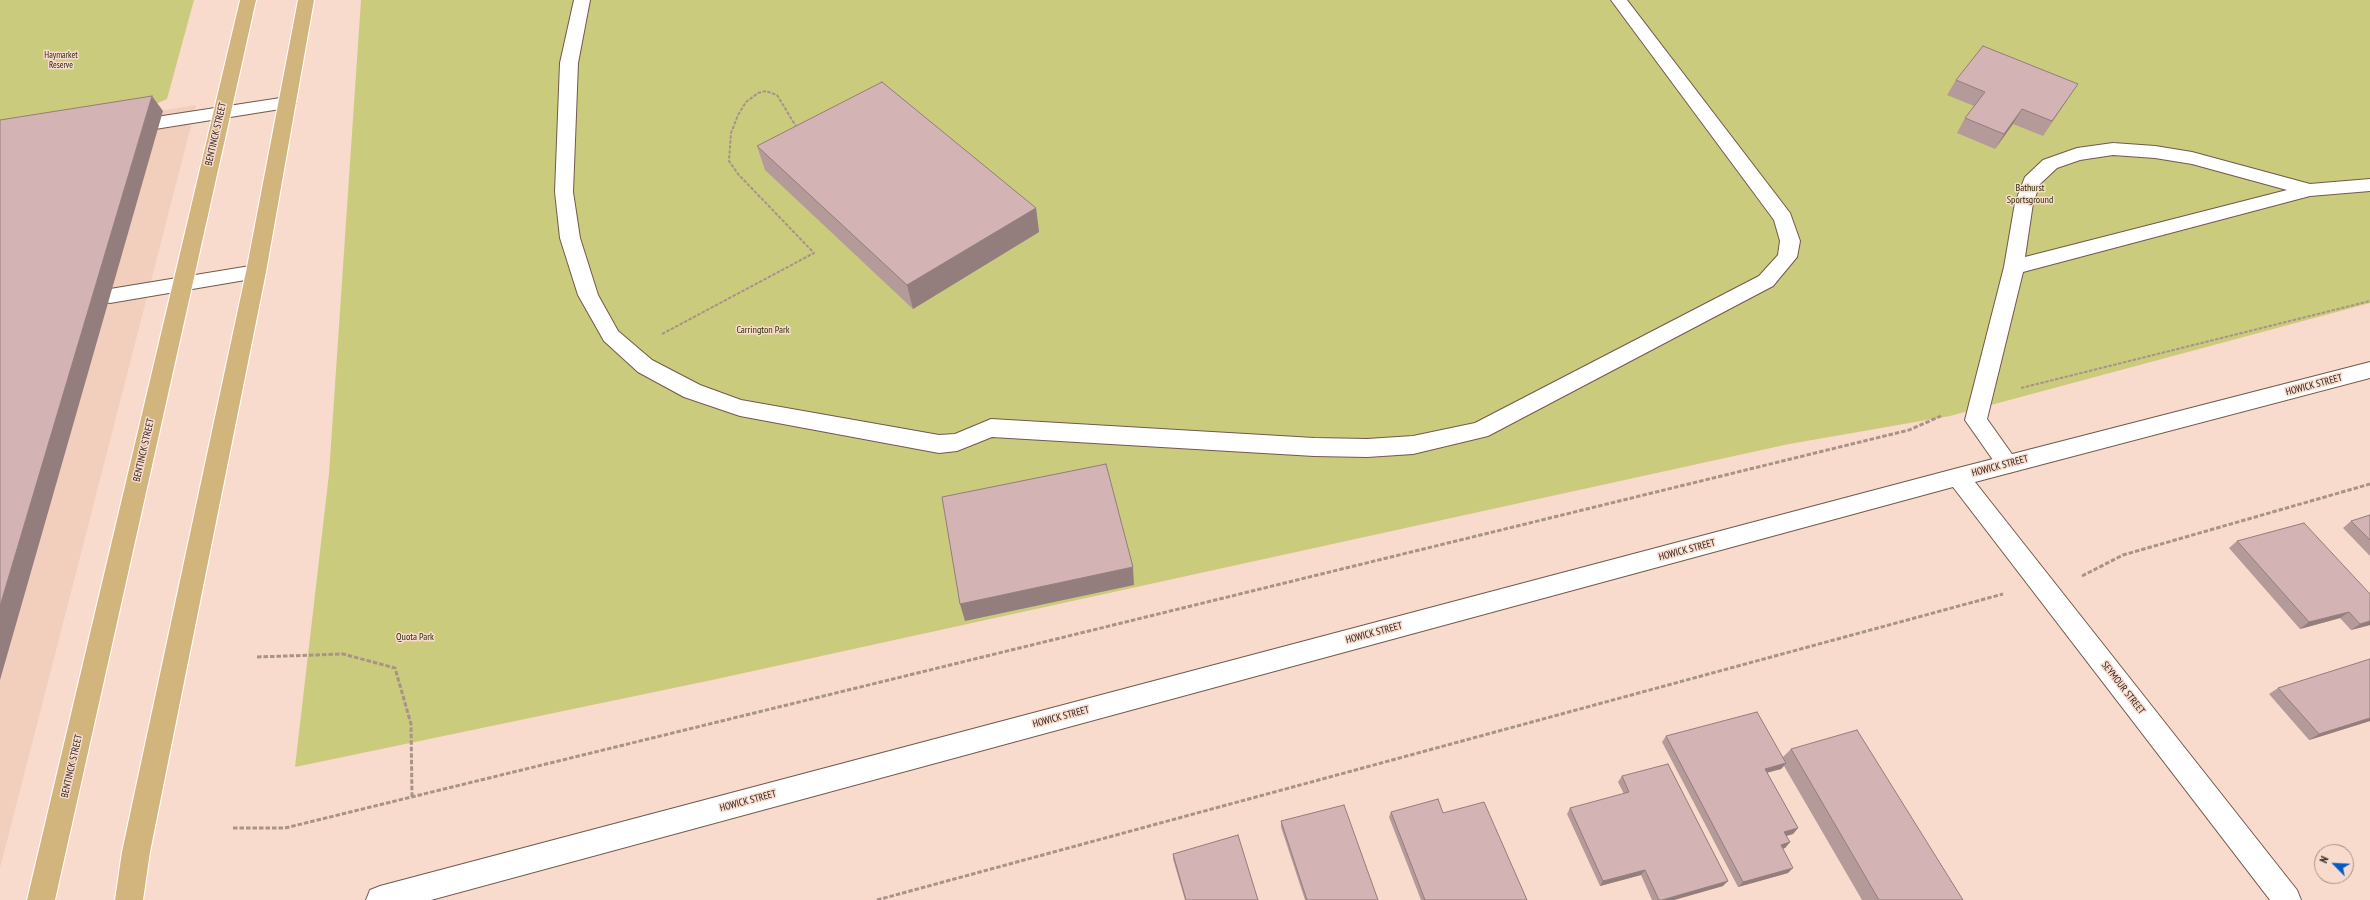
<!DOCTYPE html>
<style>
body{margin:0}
#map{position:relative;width:2370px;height:900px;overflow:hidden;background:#f8dbcd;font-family:"PT Sans Narrow",sans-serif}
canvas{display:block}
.north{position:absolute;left:2314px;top:844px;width:40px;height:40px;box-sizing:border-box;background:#f8dbcd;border:1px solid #a79187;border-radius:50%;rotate:294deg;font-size:11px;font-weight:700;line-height:16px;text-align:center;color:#2d221d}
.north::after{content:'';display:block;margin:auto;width:14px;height:18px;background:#025cc5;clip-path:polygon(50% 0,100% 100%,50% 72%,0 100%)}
</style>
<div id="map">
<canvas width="2370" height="900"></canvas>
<div class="north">N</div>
</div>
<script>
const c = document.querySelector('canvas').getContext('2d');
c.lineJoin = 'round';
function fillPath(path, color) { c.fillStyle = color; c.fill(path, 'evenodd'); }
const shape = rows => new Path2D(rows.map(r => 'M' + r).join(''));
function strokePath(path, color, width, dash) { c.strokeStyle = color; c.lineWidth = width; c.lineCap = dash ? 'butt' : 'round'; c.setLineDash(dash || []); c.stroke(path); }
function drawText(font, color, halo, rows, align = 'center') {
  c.font = font + ' "PT Sans Narrow",sans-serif'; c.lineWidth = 3; c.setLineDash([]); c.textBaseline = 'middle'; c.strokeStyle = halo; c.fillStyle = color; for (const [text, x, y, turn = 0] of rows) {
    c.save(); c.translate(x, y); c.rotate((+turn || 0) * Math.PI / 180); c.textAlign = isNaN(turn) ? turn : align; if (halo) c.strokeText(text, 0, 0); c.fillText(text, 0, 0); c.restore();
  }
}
fillPath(shape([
 [196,105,193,118,0,868,0,136]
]), '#f2cebd');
fillPath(shape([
 [0,0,194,0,167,99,151,106,0,132],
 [361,0,2370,0,2370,303,1950,416,1789,444,712,680,295,767,329,474]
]), '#cbcb7e');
const lane = shape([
 [574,0,590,0,578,63,573,192,580,238,598,295,618,331,652,360,700,385,741,400,939,435,955,434,991,419,1314,438,1367,439,1413,436,1475,423,1759,276,1778,255,1780,241,1774,220,1611,0,1627,0,1790,213,1800,241,1797,257,1773,286,1488,436,1413,454,1367,457,1314,456,992,437,957,451,939,453,740,416,684,397,638,372,604,341,578,295,560,238,555,192,560,63,574,0],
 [287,97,293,99,296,103,293,107,130,133,124,131,121,127,124,123,130,121,287,97],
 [2113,143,2155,146,2192,152,2310,184,2370,179,2370,191,2310,196,2023,272,1987,419,2019,464,2016,470,2008,473,2000,470,1965,420,2004,267,2015,203,2025,177,2043,160,2077,148,2113,143],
 [2113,155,2155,158,2192,164,2287,190,2025,257,2033,203,2040,184,2057,168,2080,160,2113,155],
 [256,265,263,267,266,272,263,277,110,303,103,301,100,296,103,291,110,289,256,265]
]);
const street = shape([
 [2370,362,2370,378,1975,482,2297,890,2301,900,2270,900,1953,487,431,900,366,900,370,890,380,886,1958,468,2370,362]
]);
const primary = shape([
 [240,0,256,0,55,900,27,900,240,0],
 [298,0,314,0,266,272,150,852,143,900,115,900,122,852,246,272,298,0]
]);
strokePath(lane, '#71594c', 2);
strokePath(street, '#71594c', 2);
strokePath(primary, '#fff', 2);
strokePath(shape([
 [662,334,814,253,738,174,729,161,731,133,738,115,746,102,758,93,766,91,777,95,797,128],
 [2021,388,2370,301]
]), '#a99388', 2, [3.5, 1.5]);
strokePath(shape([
 [2082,576,2123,555,2370,484],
 [257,657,343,654,395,668,411,724,412,797],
 [233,828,285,828,1909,430,1941,416],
 [877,900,2003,594]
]), '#a99388', 3, [4.5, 2]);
fillPath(lane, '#fff');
fillPath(street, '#fff');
fillPath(primary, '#d2b57d');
fillPath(shape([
 [1956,80,2068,99,2043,136,2013,124,1995,149,1957,133,1965,118,1974,106,1947,95],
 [757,146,1036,208,1039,232,913,309,765,170],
 [2370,515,2370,556,2343,528,2351,521],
 [2237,541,2370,594,2370,625,2351,630,2340,618,2300,629,2229,548],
 [2278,688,2370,721,2309,740,2269,694],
 [1666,736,1783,757,1791,749,1963,900,1862,900,1784,766,1781,769,1767,773,1798,828,1793,834,1786,836,1790,842,1785,848,1783,848,1788,873,1738,887,1662,742],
 [1622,776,1723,886,1674,900,1652,900,1641,875,1600,886,1567,814,1570,808,1624,794,1618,782],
 [1391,812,1443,813,1527,900,1421,900,1389,817],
 [1281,821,1378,900,1305,900,1281,827],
 [1173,854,1258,900,1185,900,1173,859]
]), '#b59a9a');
fillPath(shape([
 [152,96,163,111,0,680,0,606],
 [2022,109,2013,124,1995,149,2004,134],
 [1036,208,1039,232,913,309,907,285],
 [1133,567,1134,585,965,621,960,604],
 [2349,612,2340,618,2300,629,2309,622],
 [2370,621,2370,625,2351,630,2360,624],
 [2370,718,2370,721,2309,740,2319,734],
 [1786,763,1781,769,1760,774,1765,769],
 [1798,828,1793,834,1779,838,1784,832],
 [1790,842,1785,848,1776,851,1781,845],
 [1793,868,1788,873,1738,887,1743,882],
 [1645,870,1641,875,1600,886,1603,881],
 [1728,881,1723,886,1674,900,1662,900]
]), '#947d7d');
const building = shape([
 [1983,46,2078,84,2052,121,2022,109,2004,134,1965,118,1985,92,1956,80,1983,46],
 [882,82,1036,208,907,285,757,146,882,82],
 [152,96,0,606,0,120,152,96],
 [1106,464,1133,567,960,604,942,497,1106,464],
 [2370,515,2370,540,2351,521,2370,515],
 [2304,523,2370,594,2370,621,2360,624,2349,612,2309,622,2237,541,2304,523],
 [2370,659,2370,718,2319,734,2278,688,2370,659],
 [1757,712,1786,763,1765,769,1798,828,1784,832,1790,842,1781,845,1793,868,1743,882,1666,736,1757,712],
 [1857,730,1963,900,1879,900,1791,749,1857,730],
 [1668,764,1728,881,1662,900,1659,900,1645,870,1603,881,1570,808,1629,792,1622,776,1668,764],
 [1438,799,1443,813,1484,802,1527,900,1425,900,1391,812,1438,799],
 [1344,805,1378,900,1307,900,1281,821,1344,805],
 [1238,835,1258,900,1186,900,1173,854,1238,835]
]);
fillPath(building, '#d3b3b3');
strokePath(building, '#947d7d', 1);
drawText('9px', '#2c2c09', '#f8dbcd', [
 ["Haymarket",61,55],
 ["Reserve",61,65]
]);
drawText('10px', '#2d221d', '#f8dbcd', [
 ["BENTINCK STREET",216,134,-77],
 ["HOWICK STREET",2314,385,-15],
 ["BENTINCK STREET",144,450,-77],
 ["HOWICK STREET",2000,466,-15],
 ["HOWICK STREET",1687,550,-15],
 ["HOWICK STREET",1374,633,-15],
 ["SEYMOUR STREET",2123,688,52],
 ["HOWICK STREET",1061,717,-15],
 ["BENTINCK STREET",72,766,-77],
 ["HOWICK STREET",748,801,-15]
]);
drawText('10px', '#2c2c09', '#f8dbcd', [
 ["Bathurst",2030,188],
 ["Sportsground",2030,200],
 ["Carrington Park",763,330],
 ["Quota Park",415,637]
]);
</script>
